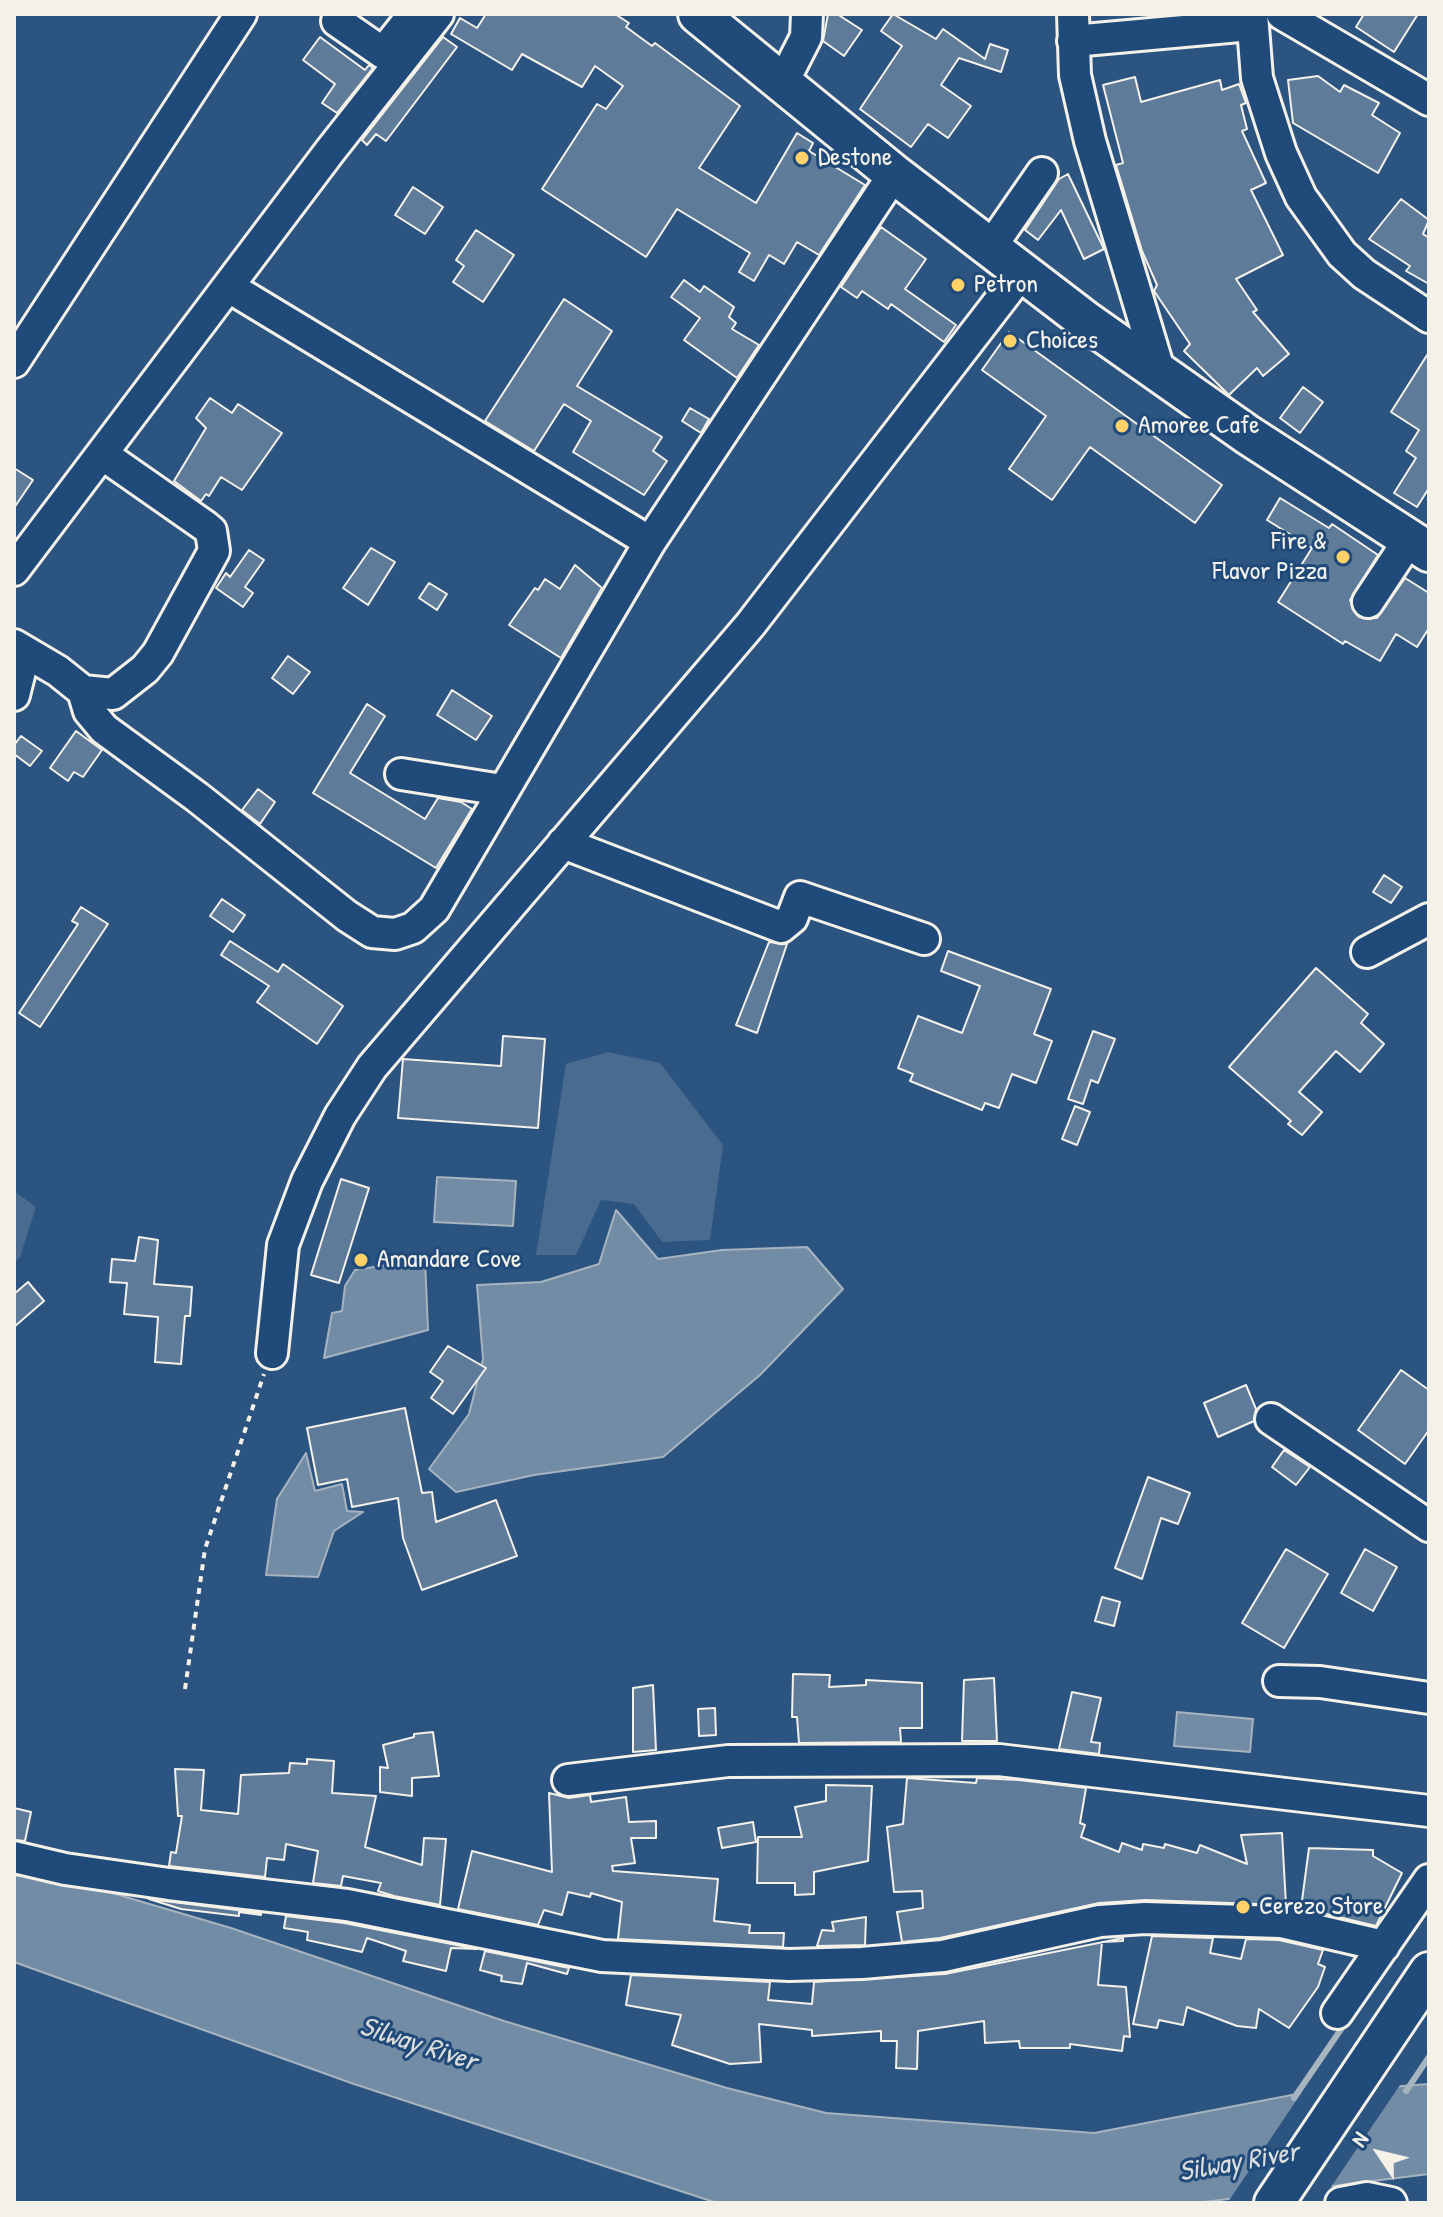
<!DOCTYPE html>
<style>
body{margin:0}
#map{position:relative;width:1443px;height:2217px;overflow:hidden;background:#2c5481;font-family:"Patrick Hand",sans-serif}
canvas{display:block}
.frame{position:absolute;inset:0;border:16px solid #f4f1e8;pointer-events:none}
.north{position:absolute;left:1339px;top:2113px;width:80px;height:80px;-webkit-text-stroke:6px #1f4a7a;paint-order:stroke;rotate:305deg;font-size:22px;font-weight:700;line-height:32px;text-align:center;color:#f4f1e8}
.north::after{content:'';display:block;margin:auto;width:28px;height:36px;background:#f4f1e8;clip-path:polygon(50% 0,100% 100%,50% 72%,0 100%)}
</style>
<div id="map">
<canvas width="1443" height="2217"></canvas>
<div class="frame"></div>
<div class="north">N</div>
</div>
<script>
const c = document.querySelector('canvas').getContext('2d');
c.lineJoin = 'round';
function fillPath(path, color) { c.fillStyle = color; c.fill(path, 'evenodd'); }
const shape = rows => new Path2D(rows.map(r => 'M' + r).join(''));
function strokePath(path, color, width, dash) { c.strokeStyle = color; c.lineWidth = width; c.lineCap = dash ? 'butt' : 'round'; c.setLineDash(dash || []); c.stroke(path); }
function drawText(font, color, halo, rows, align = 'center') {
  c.font = font + ' "Patrick Hand",sans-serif'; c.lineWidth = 6; c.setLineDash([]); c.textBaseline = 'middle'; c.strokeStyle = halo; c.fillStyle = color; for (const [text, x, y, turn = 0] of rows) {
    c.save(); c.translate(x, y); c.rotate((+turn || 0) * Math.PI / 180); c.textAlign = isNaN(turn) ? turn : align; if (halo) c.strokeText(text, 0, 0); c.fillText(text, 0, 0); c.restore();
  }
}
fillPath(shape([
 [608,1052,660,1063,723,1145,710,1240,662,1242,634,1204,601,1200,576,1255,536,1255,566,1064],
 [14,1191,36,1207,20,1257,14,1263]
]), '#496b90');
const water = shape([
 [437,1177,516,1181,513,1226,434,1222,437,1177],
 [616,1210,658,1259,722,1250,807,1247,843,1289,760,1375,663,1457,534,1475,456,1492,429,1469,469,1414,483,1359,477,1285,541,1282,599,1264,616,1210],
 [425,1259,428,1330,324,1358,332,1313,342,1311,345,1286,355,1270,425,1259],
 [306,1453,315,1491,342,1484,347,1511,363,1512,334,1531,318,1577,266,1575,277,1499,306,1453],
 [1177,1712,1253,1719,1250,1752,1174,1746,1177,1712],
 [51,1875,231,1928,504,2021,727,2088,826,2113,1094,2133,1297,2094,1429,2084,1429,2174,1196,2203,717,2203,354,2084,14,1962,14,1876,51,1875]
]);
fillPath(water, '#738ca6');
strokePath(water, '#a7b4c0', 2);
fillPath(shape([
 [1402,2082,1329,2190,1228,2202,1304,2089]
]), '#2c5481');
strokePath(shape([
 [1406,2091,1429,2057],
 [1294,2098,1346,2022]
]), '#a7b4c0', 6);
const building = shape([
 [486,14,615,14,629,23,626,27,652,46,655,43,740,106,699,168,756,203,797,133,813,143,809,151,865,185,819,255,797,242,784,264,769,255,754,281,739,272,750,253,677,209,646,257,542,189,597,104,606,109,623,86,595,66,582,87,522,54,512,70,451,34,460,18,477,28,486,14],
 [828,14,837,14,862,30,844,56,823,41,828,14],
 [893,14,936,39,943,29,985,59,990,44,1008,50,1001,72,959,58,941,85,971,106,948,138,928,124,911,147,860,109,902,46,881,31,893,14],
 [1364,14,1418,14,1394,52,1356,27,1364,14],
 [320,37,365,70,369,65,373,68,337,113,322,103,335,84,303,60,320,37],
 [443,37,457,47,386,141,376,134,367,145,362,140,443,37],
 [1318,76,1340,92,1344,85,1379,103,1372,115,1400,133,1378,173,1293,123,1288,80,1318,76],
 [1135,77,1141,102,1220,80,1222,90,1239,84,1246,103,1241,105,1247,129,1242,131,1266,183,1251,190,1283,255,1236,279,1257,310,1253,312,1289,354,1263,376,1257,368,1229,395,1184,351,1190,344,1154,291,1157,285,1142,251,1116,165,1123,163,1103,85,1135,77],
 [1068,174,1104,249,1084,259,1061,210,1038,240,1025,230,1059,179,1068,174],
 [413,187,443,207,425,234,395,215,413,187],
 [1401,199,1429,220,1423,234,1429,238,1429,284,1406,271,1410,266,1369,239,1401,199],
 [881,227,926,259,905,289,956,325,944,342,891,304,888,309,862,291,857,298,841,287,881,227],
 [476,230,514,255,483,302,453,282,464,266,456,260,476,230],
 [684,280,700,292,704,286,734,307,729,317,736,323,732,329,759,345,737,378,684,340,700,318,671,297,684,280],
 [564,299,612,331,577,386,662,437,653,451,667,461,644,495,573,452,591,421,564,404,534,451,485,421,564,299],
 [1009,332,1222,485,1195,523,1090,447,1052,500,1009,469,1046,416,982,370,1009,332],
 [1429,352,1429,488,1417,507,1394,493,1416,458,1406,451,1419,430,1391,412,1429,352],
 [1303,387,1323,402,1300,433,1280,418,1303,387],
 [210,398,232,413,238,404,282,433,242,490,221,477,209,496,206,494,201,501,174,481,206,428,196,418,210,398],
 [690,408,709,419,701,433,682,421,690,408],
 [14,468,33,480,14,508,14,468],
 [1280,498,1329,528,1332,524,1378,555,1350,600,1359,617,1377,618,1405,578,1429,593,1429,628,1417,647,1396,634,1380,661,1345,641,1343,644,1278,602,1312,548,1267,520,1280,498],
 [371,548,395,562,368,605,343,588,371,548],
 [249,550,264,560,245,587,253,593,243,607,216,588,226,573,230,577,249,550],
 [575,565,602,588,561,658,509,625,535,588,538,590,545,579,560,589,575,565],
 [429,583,447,594,437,610,419,598,429,583],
 [288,656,310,672,293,694,272,678,288,656],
 [452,690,492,716,476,740,437,715,452,690],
 [367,704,385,716,350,773,425,819,438,798,461,802,472,809,436,868,313,793,367,704],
 [76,731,102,750,83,777,74,772,68,781,50,768,76,731],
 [21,736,42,751,30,766,14,754,14,745,21,736],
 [258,789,275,802,260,824,242,810,258,789],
 [1384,875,1402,887,1391,903,1373,892,1384,875],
 [222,899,245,915,233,932,210,916,222,899],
 [81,907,108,924,40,1027,19,1013,78,924,72,921,81,907],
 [230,941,278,972,283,964,343,1006,317,1044,257,1002,269,986,221,955,230,941],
 [769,942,787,944,757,1033,736,1025,769,942],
 [948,951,1051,989,1034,1034,1052,1041,1036,1083,1012,1074,999,1108,985,1103,982,1110,910,1081,913,1074,898,1068,918,1016,962,1033,980,986,941,971,948,951],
 [1316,968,1368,1014,1361,1023,1384,1044,1360,1072,1336,1051,1299,1092,1322,1112,1302,1135,1288,1124,1291,1121,1229,1067,1316,968],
 [1093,1031,1115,1039,1098,1083,1091,1080,1083,1104,1068,1099,1093,1031],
 [503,1036,545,1039,538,1128,398,1118,403,1059,501,1066,503,1036],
 [1075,1106,1090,1112,1077,1145,1062,1139,1075,1106],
 [341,1179,369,1188,339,1283,311,1275,341,1179],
 [139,1237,158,1240,154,1284,192,1287,190,1316,185,1316,181,1364,155,1362,158,1317,124,1314,127,1283,110,1282,112,1259,135,1261,139,1237],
 [28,1282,44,1301,14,1327,14,1294,28,1282],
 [448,1346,486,1368,453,1414,431,1398,443,1381,430,1372,448,1346],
 [1401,1370,1429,1390,1429,1430,1405,1464,1358,1430,1401,1370],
 [1246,1385,1256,1409,1254,1421,1218,1437,1204,1403,1246,1385],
 [405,1408,422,1493,432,1492,436,1522,496,1500,517,1556,422,1590,403,1538,398,1498,352,1507,347,1479,318,1485,307,1428,405,1408],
 [1284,1450,1310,1467,1296,1485,1272,1467,1284,1450],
 [1148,1477,1190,1493,1178,1524,1161,1518,1142,1579,1115,1568,1148,1477],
 [1286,1549,1328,1574,1284,1648,1242,1623,1286,1549],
 [1365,1549,1397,1567,1373,1611,1341,1593,1365,1549],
 [1102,1597,1120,1602,1114,1626,1095,1621,1102,1597],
 [793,1674,830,1675,829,1687,866,1685,866,1680,922,1683,922,1728,900,1728,901,1742,799,1743,797,1717,792,1717,793,1674],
 [994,1678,997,1741,962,1741,964,1680,994,1678],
 [653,1685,656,1750,633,1752,633,1688,653,1685],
 [1072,1692,1101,1698,1091,1742,1100,1743,1099,1754,1059,1749,1072,1692],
 [715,1708,716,1735,699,1736,698,1709,715,1708],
 [433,1732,439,1776,412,1778,412,1796,380,1792,380,1767,388,1768,383,1745,414,1737,414,1734,433,1732],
 [307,1759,334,1761,332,1793,376,1796,365,1847,422,1865,424,1838,446,1839,440,1905,394,1896,378,1891,381,1883,343,1876,341,1886,313,1883,318,1851,286,1844,284,1860,267,1858,265,1877,169,1866,171,1852,176,1853,182,1816,178,1816,175,1769,204,1770,201,1810,238,1814,241,1775,289,1773,290,1763,307,1764,307,1759],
 [907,1778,976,1783,977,1778,1019,1780,1086,1788,1080,1823,1085,1825,1081,1837,1119,1852,1122,1843,1142,1850,1143,1844,1164,1848,1165,1844,1197,1853,1200,1845,1247,1864,1241,1835,1282,1833,1286,1905,1146,1900,1099,1903,940,1938,902,1942,897,1912,923,1908,922,1891,894,1892,887,1827,903,1824,907,1778],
 [826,1785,872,1786,868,1861,814,1872,814,1894,795,1895,795,1883,757,1883,758,1837,802,1837,795,1807,826,1801,826,1785],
 [549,1793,569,1798,590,1795,591,1802,626,1797,629,1822,656,1821,656,1838,631,1838,635,1863,612,1866,613,1871,718,1879,714,1921,750,1925,749,1933,784,1933,783,1947,618,1939,622,1902,591,1893,590,1897,568,1892,562,1915,544,1910,538,1925,458,1909,472,1851,552,1872,549,1793],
 [14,1808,31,1812,25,1841,14,1840,14,1808],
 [753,1822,756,1842,722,1848,718,1828,753,1822],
 [1309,1848,1373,1850,1373,1856,1402,1873,1376,1926,1301,1908,1309,1848],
 [149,1899,261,1913,261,1915,239,1912,239,1916,181,1909,149,1899],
 [286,1916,344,1923,477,1949,451,1948,446,1971,403,1961,406,1951,367,1938,362,1952,307,1940,308,1932,284,1928,286,1916],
 [866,1917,865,1945,817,1946,822,1930,834,1931,832,1922,866,1917],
 [1152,1936,1213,1938,1210,1953,1241,1959,1246,1939,1279,1940,1323,1950,1318,1964,1325,1967,1318,1987,1289,2028,1259,2009,1256,2028,1237,2026,1187,2007,1183,2025,1159,2020,1157,2028,1133,2024,1152,1936],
 [1123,1938,1123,1941,1102,1942,1098,1985,1126,1987,1130,2037,1124,2036,1122,2051,1070,2044,1070,2048,1020,2048,1019,2041,985,2043,984,2021,918,2031,917,2069,896,2068,897,2041,881,2041,881,2031,812,2036,812,2030,759,2024,761,2062,730,2064,672,2045,681,2015,626,2005,631,1975,770,1982,768,2000,812,2004,814,1982,945,1974,1123,1938],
 [485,1951,569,1968,567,1974,527,1963,522,1984,501,1981,502,1976,480,1970,485,1951]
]);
fillPath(building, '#5e7b9a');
strokePath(building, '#f4f1e8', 2);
const minor = shape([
 [342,14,337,21,383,53,406,24],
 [1073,14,1075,75,1090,141,1160,373],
 [1252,14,1257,78,1281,153,1301,197,1342,254,1364,274,1429,317],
 [1282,14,1429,100],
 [1073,41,1251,25],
 [783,82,806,37,807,14],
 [990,248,1042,173],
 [229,287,650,542],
 [14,362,241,14],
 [14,570,330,151,438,14],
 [1368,602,1409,540],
 [14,645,58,671,83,691,89,711,104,729,197,797,347,916,372,932,395,934,413,928,434,909,650,542,894,174],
 [83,691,113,694,145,669,158,653,214,551,211,531,205,526,102,454],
 [14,695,21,667,18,648],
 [401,774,502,790],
 [563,843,781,927,792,918,800,897,924,939],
 [1367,952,1429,919],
 [272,1353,283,1245,307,1181,340,1116,372,1067,750,625,1022,272],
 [1271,1419,1429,1526],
 [1279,1681,1320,1682,1429,1698],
 [568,1780,728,1761,999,1760,1429,1811],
 [14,1857,65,1869,169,1884,347,1905,602,1956,789,1965,862,1963,943,1956,1100,1921,1145,1918,1281,1922,1384,1946],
 [1337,2013,1429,1880],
 [1341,2203,1367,2198,1391,2203]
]);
const major = shape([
 [698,14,894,174,1086,321,1248,435,1429,552],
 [1274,2203,1429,1972]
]);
strokePath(minor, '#f4f1e8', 36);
strokePath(major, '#f4f1e8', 44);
strokePath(shape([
 [185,1689,205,1549,264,1374]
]), '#f4f1e8', 4, [6, 6]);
strokePath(minor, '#1f4a7a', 30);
strokePath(major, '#1f4a7a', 38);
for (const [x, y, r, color] of [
 [802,158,8,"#ffd166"],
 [958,285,8,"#ffd166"],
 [1010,341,8,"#ffd166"],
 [1122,426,8,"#ffd166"],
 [1343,557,8,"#ffd166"],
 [361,1260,8,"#ffd166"],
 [1243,1907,8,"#ffd166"]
]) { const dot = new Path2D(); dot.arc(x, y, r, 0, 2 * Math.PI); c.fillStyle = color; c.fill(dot); strokePath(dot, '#1f4a7a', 3); }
drawText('26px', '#f4f1e8', '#1f4a7a', [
 ["Destone",818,158],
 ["Petron",974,285],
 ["Choices",1026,341],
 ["Amoree Cafe",1138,426],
 ["Fire &",1327,542,"right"],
 ["Flavor Pizza",1327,572,"right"],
 ["Amandare Cove",377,1260],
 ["Cerezo Store",1259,1907]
], 'left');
drawText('italic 28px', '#dadddb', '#1f4a7a', [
 ["Silway River",418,2045,18],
 ["Silway River",1239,2163,-10]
]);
</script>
